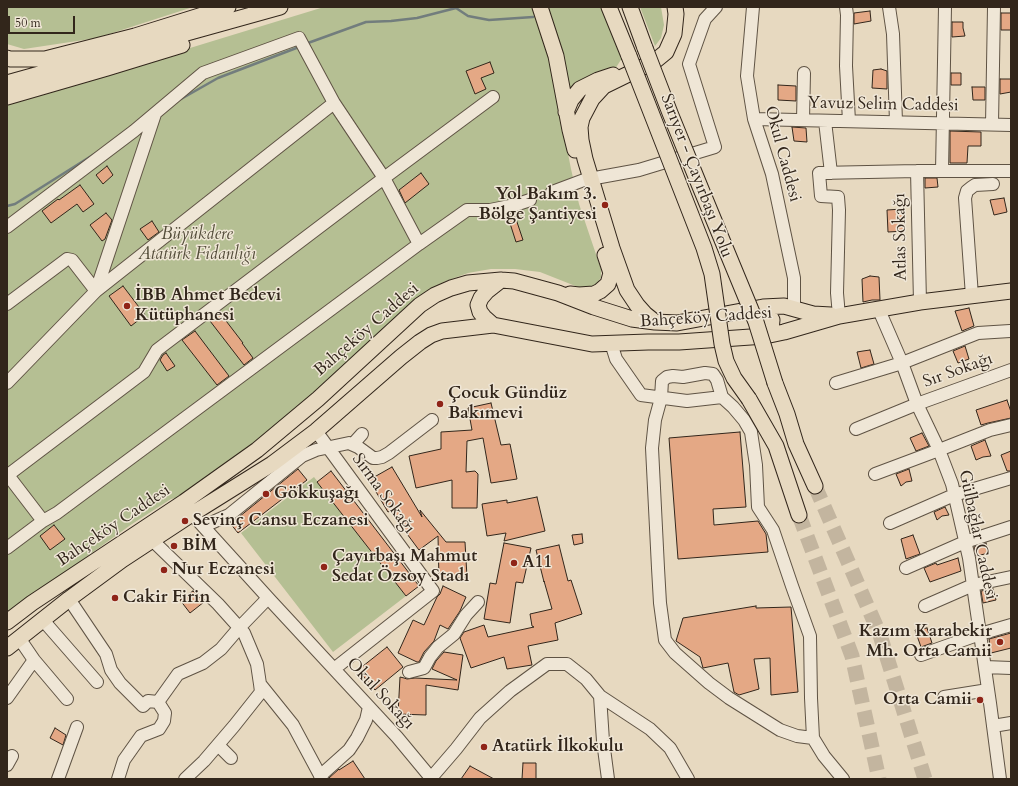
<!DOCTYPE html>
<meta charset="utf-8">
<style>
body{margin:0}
#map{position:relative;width:1018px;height:786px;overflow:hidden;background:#e7d9c0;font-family:Cardo,serif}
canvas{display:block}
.frame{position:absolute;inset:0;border:8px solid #32261b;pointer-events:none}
.scale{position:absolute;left:8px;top:16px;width:67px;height:18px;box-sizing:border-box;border:2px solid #32261b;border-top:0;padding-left:5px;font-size:12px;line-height:14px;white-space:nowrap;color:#32261b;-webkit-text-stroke:3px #efe6d6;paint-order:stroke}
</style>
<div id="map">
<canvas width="1018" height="786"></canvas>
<div class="frame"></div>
<div class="scale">50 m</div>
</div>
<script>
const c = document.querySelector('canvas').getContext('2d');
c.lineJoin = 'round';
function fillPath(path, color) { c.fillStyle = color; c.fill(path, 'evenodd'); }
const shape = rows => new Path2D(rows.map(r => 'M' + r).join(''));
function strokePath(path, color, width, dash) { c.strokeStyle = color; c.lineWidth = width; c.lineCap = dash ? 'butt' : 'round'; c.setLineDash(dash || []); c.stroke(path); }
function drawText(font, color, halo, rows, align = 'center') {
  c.font = font + ' Cardo,serif'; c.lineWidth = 3; c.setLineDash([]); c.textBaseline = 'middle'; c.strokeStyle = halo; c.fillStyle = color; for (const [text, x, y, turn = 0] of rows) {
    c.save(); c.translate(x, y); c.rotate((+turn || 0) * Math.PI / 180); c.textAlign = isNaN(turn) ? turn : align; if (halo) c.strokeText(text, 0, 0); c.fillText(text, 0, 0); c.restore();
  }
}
fillPath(shape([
 [7,7,193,7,97,38,24,49,7,44],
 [324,7,535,7,550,61,571,169,579,204,601,269,601,277,597,284,591,288,583,289,540,272,515,269,491,269,468,273,446,281,424,293,406,308,305,405,186,496,171,499,132,524,17,607,7,615,7,104],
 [548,7,601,7,609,23,622,58,612,74,567,99,557,44],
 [640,7,661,7,664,25,661,38,655,46],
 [314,477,406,596,333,652,241,533]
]), '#b5bf93');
strokePath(shape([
 [308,43,366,22,391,21,417,18,456,8,468,16,489,20,533,17],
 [181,99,218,78,299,47],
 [7,206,15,204,96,153]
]), '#727d7d', 2.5);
const building = shape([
 [870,11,871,21,854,24,854,13,870,11],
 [1001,13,1011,13,1011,30,1001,30,1001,13],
 [952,22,963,22,963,28,965,36,952,37,952,22],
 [490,62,494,73,481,78,486,89,475,94,466,71,490,62],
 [881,69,887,71,887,89,872,88,873,70,881,69],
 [951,73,961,73,961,85,951,85,951,73],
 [1000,79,1011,79,1011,92,1000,94,1000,79],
 [778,85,796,86,796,101,778,100,778,85],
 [972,87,985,87,985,100,973,100,972,87],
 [792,127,806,128,807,142,794,141,792,127],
 [950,131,981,132,981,146,968,146,967,163,950,163,950,131],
 [107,166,113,175,103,184,96,175,107,166],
 [421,173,429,184,405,203,399,190,421,173],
 [925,178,937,178,938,187,925,188,925,178],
 [80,185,94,204,83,212,77,204,51,223,42,211,58,199,59,200,80,185],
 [1004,198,1007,212,994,215,990,200,1004,198],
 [903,209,905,231,888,232,887,210,903,209],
 [106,213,112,220,105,239,102,241,90,225,106,213],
 [514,213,523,240,516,242,507,214,514,213],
 [152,221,159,232,148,240,140,229,152,221],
 [870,276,879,277,880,300,872,300,863,302,862,279,870,276],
 [123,286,145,315,131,326,109,296,123,286],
 [969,308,974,326,962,331,955,311,969,308],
 [220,313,243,343,242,343,253,358,244,365,210,321,220,313],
 [195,331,229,376,217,385,182,340,195,331],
 [965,346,969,359,958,363,953,351,965,346],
 [870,350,874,364,861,368,857,352,863,351,870,350],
 [166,353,175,366,167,371,160,360,163,355,166,353],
 [1007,400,1011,412,1011,418,988,423,981,425,976,410,1007,400],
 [491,403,501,445,510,444,517,479,491,483,483,438,467,441,466,472,475,471,478,474,477,508,452,508,452,480,416,488,409,456,441,449,441,432,472,430,468,408,491,403],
 [740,432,746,507,713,509,714,525,758,521,766,534,768,552,678,559,669,438,740,432],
 [922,433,929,446,916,451,910,438,922,433],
 [985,440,991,456,983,457,976,460,971,446,985,440],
 [1011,451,1011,471,1007,471,1001,455,1011,451],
 [392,467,422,517,420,510,446,542,465,542,467,577,439,580,438,536,419,550,390,511,388,512,369,480,392,467],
 [298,469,307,480,238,533,230,523,234,521,298,469],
 [909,469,912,481,906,482,901,486,896,474,909,469],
 [331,471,419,586,406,596,317,482,331,471],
 [537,497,545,531,504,541,506,533,487,536,482,504,507,500,507,503,537,497],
 [945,507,949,515,942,516,937,520,934,512,945,507],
 [54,525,65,539,50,550,40,536,54,525],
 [582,534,583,543,574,545,572,535,582,534],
 [913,535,920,554,906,559,901,539,913,535],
 [504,543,531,548,523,583,516,582,510,623,484,619,490,583,496,584,504,543],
 [986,543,989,553,976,556,974,547,986,543],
 [559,545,568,581,571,580,582,614,555,623,558,640,528,646,532,665,507,669,504,657,471,668,460,638,464,632,484,625,488,637,534,627,532,626,530,614,552,609,544,581,544,582,536,550,559,545],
 [958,558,961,571,930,582,924,568,936,563,937,565,958,558],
 [443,586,466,597,460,611,448,629,440,625,434,641,424,652,419,662,417,662,398,653,413,620,424,625,437,597,440,594,443,586],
 [993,589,996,600,983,603,981,591,993,589],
 [193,591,204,602,190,613,180,600,193,591],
 [756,606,756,608,791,607,798,692,771,695,770,658,754,659,759,689,739,695,734,692,728,663,703,668,700,657,676,641,683,618,756,606],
 [927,628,932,643,921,647,915,630,927,628],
 [1011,633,1011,648,991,653,989,639,1011,633],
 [387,647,403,667,375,690,358,670,387,647],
 [444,652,463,655,458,690,426,685,426,715,398,714,400,677,404,678,407,679,415,678,457,680,432,669,436,661,444,652],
 [55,728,66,735,63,745,50,738,55,728],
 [353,761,365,779,329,779,329,778,339,769,339,770,353,761],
 [523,763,536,763,536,779,522,779,523,763],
 [470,766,494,779,461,779,470,766]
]);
fillPath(building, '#e4a885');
strokePath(building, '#32261b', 1);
strokePath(shape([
 [815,486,880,635,925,779],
 [799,515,852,656,879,779]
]), '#c3b59f', 15, [15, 8]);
const minor = shape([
 [753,7,747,76,754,119,772,174,794,278,794,308],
 [846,7,847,15,846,66,849,121],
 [889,7,893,34,896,122],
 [754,119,1011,125],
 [803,120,804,73],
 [825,121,831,173],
 [992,124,994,7],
 [917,171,920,302],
 [942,171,945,7],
 [552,192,584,180,639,170,715,147,689,64,705,19,716,7],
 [7,227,134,131,203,73,299,38,334,103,384,178,419,244,57,513,43,521,7,474],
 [419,244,467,210,490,210,515,205,530,200],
 [96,291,155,114],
 [972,296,965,198,967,191,972,187,975,185,993,184],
 [7,304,67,259,72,260,96,291],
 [879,310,902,363,917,404,939,450,952,484,969,558,990,703,1000,779],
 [839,316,837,293,839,210,838,197,821,196,819,173,917,171,1011,171],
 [611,343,616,359,641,395,687,401,722,397,733,407,744,420,751,432,756,465,758,507,773,530,792,586,810,636,811,698,813,738,824,756,843,779],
 [7,383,96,291,334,103],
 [836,383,902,363,978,333,1010,331],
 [722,397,717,380,713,374,705,373,683,377,673,376,667,377,662,381,661,398,655,420,652,448,658,568,660,603,665,640,675,653,709,683,729,698,780,730,797,736,813,738],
 [856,429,917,404,1011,370],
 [316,431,433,591,334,669],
 [353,444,362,434],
 [875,474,939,450,990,430,1011,425],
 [8,475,144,372,157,350,384,178,493,97],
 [192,514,270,600,397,737,431,778,456,749,480,718,510,691,547,664,567,664,586,679,600,696,603,741,608,779],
 [890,523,954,495,1011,478],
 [204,526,229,515,302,456,316,450,349,443,358,447,373,458,377,458,382,457,389,453,432,420],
 [152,540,218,604,244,633,257,664,260,684,293,725,322,779],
 [7,548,43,521],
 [906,568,965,542,1011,527],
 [69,599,106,654,111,670,120,683,143,706,148,701,158,702],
 [925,606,973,585,1011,577],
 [42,619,97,682],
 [19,638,34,660,67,699],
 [921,655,980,634,1011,625],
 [985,667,1011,668],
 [409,672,424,668,430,657,438,647,454,634,466,615,478,602],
 [600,696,650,729,670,748,688,779],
 [944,697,988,690],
 [7,698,34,660],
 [993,726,1011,723],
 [218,745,231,758],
 [7,765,12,756],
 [320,776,349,750,357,738,366,720,369,707],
 [58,779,77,727],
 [118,779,124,760,141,736,159,729,164,721,165,713,158,702,178,674,203,663,221,649,239,628,268,598],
 [185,779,204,761,234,726,261,692,260,684]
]);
const major = shape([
 [540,7,556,56,570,130,575,150],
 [609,7,629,56],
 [630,7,645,48],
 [7,58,10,59,45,59,135,36,228,7],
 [7,83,280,7],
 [7,97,107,68,182,45],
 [566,112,571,100,580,89,598,80,613,75],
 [570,294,579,295,594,294,600,291,608,284,611,273,605,255],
 [763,307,768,313,772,320,771,330,765,336],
 [655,322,645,314,637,305,627,290,612,248,585,159,581,140,580,127,582,118,592,99,604,86,655,61,666,52,674,34,676,14,675,7],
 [493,325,484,317,480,312,478,305,481,298,487,291,501,280],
 [775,383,787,414,796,444,815,486],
 [749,399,776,446,799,515],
 [7,622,32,603,184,502,257,450,318,399,420,305,435,295,451,288,468,283,501,280,514,281,558,293,594,307,632,319,655,322,677,323,763,307,784,306,813,314,831,315],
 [7,648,69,599,122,560,192,514,272,464,316,431,401,357,420,342,431,335,442,331,493,325,592,344,648,342,679,342,765,336,784,332,839,316,920,302,1011,291]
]);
strokePath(minor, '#5f5344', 14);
strokePath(major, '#32261b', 17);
strokePath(minor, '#efe6d6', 12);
strokePath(major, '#e7d9c0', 15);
const majorBridge = shape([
 [645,48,670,113,701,189,756,322,775,383],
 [629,56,704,248,712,274,722,344,726,361,734,378,749,399]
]);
strokePath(majorBridge, '#32261b', 17, []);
strokePath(majorBridge, '#e7d9c0', 15);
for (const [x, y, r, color] of [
 [605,205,4,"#8f2418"],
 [127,306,4,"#8f2418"],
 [440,404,4,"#8f2418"],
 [266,494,4,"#8f2418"],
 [185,521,4,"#8f2418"],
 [174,546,4,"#8f2418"],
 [514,563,4,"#8f2418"],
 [324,567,4,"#8f2418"],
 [164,570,4,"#8f2418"],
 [115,598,4,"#8f2418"],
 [1000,642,4,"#8f2418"],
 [980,700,4,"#8f2418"],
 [484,747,4,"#8f2418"]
]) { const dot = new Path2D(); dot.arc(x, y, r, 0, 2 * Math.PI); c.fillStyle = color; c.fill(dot); strokePath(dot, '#efe6d6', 1.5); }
drawText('17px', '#32261b', '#efe6d6', [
 ["Yavuz Selim Caddesi",883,105,1],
 ["Okul Caddesi",782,154,75],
 ["Sarıyer - Çayırbaşı Yolu",696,176,69],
 ["Atlas Sokağı",901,237,-91],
 ["Bahçeköy Caddesi",706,318,-4],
 ["Bahçeköy Caddesi",367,330,-41],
 ["Sır Sokağı",958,371,-20],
 ["Sırma Sokağı",383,494,54],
 ["Bahçeköy Caddesi",114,526,-34],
 ["Gülbağlar Caddesi",977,535,78],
 ["Okul Sokağı",380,694,47]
]);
drawText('bold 17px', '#32261b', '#efe6d6', [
 ["Yol Bakım 3.",597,195,"right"],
 ["Bölge Şantiyesi",597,215,"right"],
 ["İBB Ahmet Bedevi",135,296],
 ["Kütüphanesi",135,316],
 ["Çocuk Gündüz",448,394],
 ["Bakımevi",448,414],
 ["Gökkuşağı",274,494],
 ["Sevinç Cansu Eczanesi",193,521],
 ["BİM",182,546],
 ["Çayırbaşı Mahmut",332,557],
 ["Sedat Özsoy Stadı",332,577],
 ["A11",522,563],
 ["Nur Eczanesi",172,570],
 ["Cakir Firin",123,598],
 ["Kazım Karabekir",992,632,"right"],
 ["Mh. Orta Camii",992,652,"right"],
 ["Orta Camii",972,700,"right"],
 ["Atatürk İlkokulu",492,747]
], 'left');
drawText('italic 17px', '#534c39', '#efe6d6', [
 ["Büyükdere",197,235],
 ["Atatürk Fidanlığı",197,255]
]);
</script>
